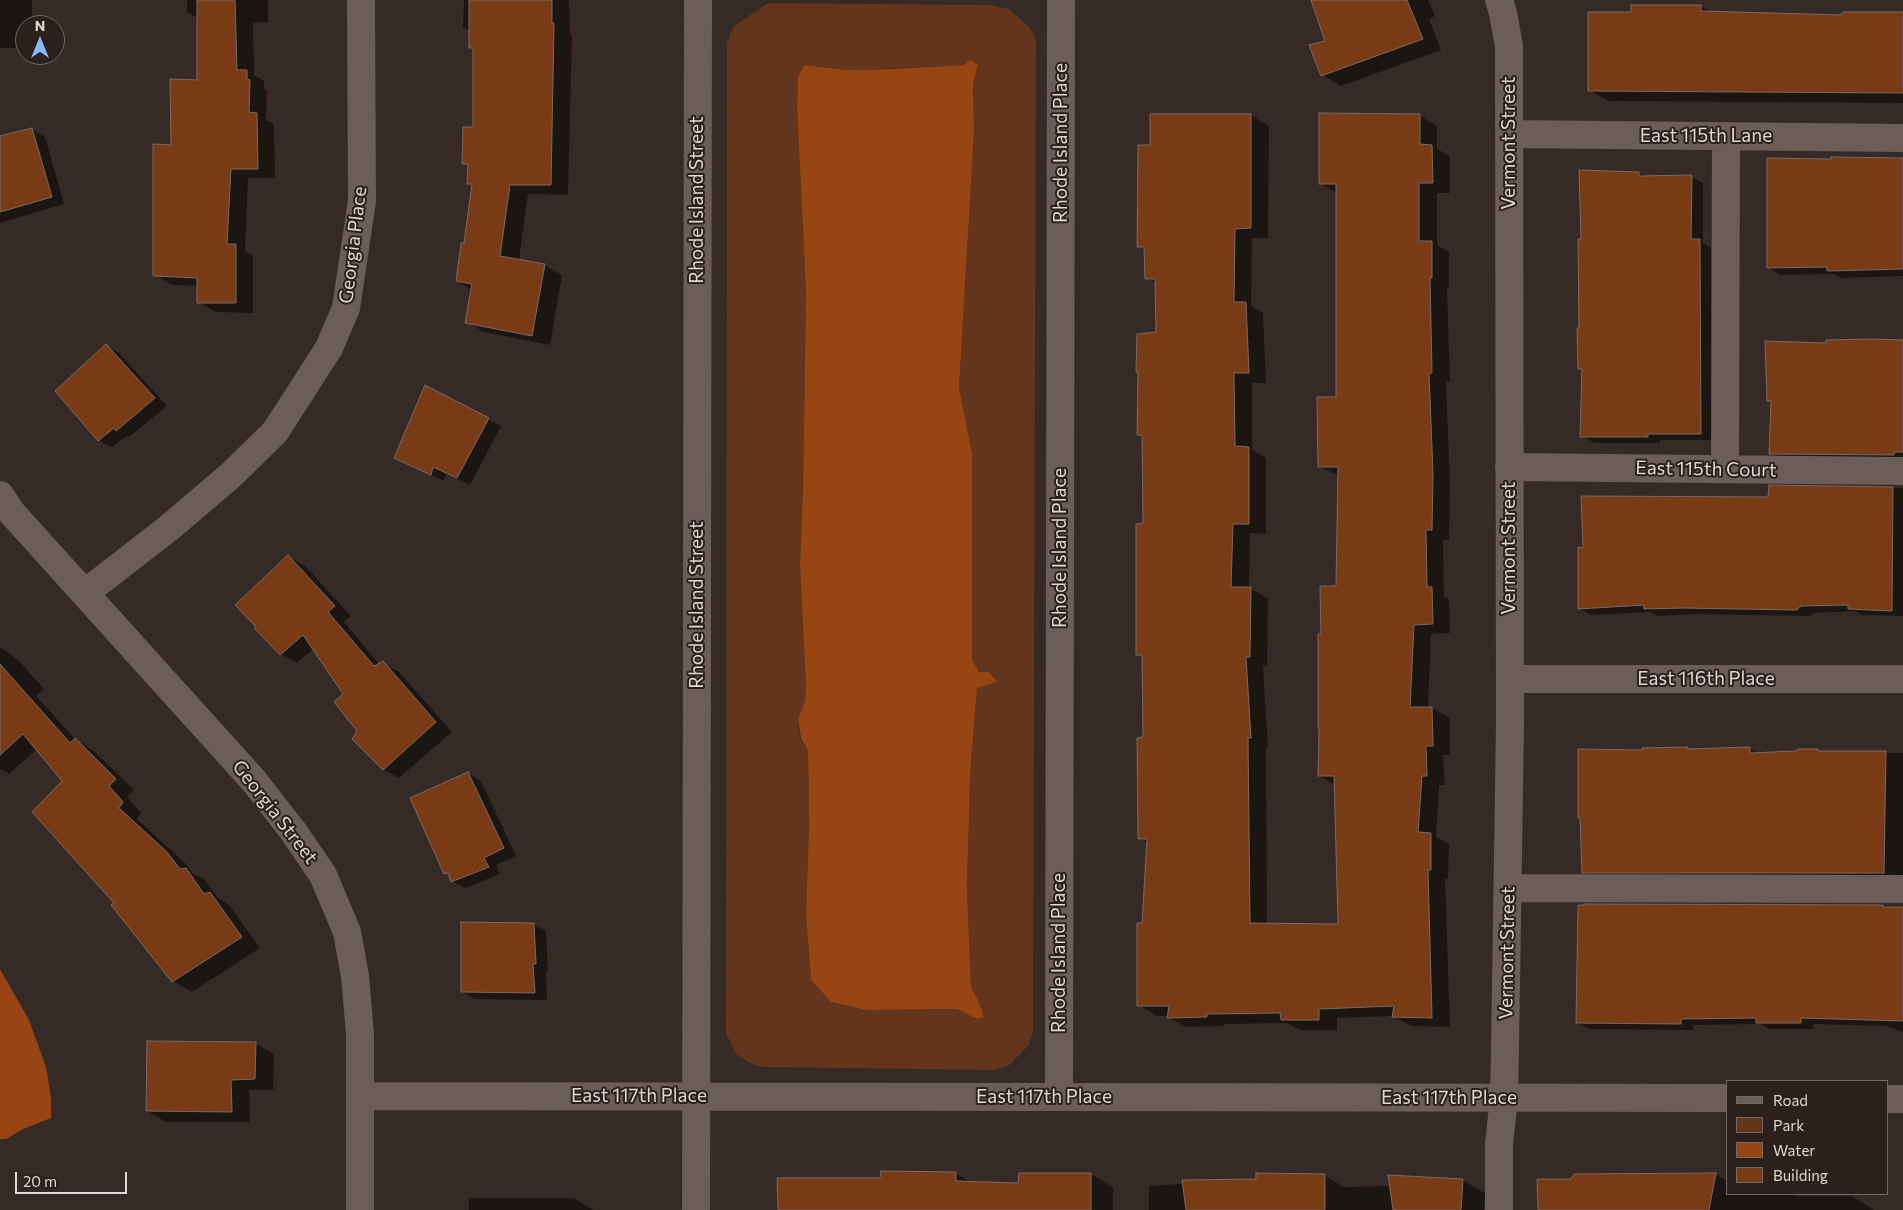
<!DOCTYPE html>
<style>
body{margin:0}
#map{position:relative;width:1903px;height:1210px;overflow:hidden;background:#352a25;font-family:Commissioner,sans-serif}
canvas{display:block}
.legend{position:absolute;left:1726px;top:1080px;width:162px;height:115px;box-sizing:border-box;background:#2b201b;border:1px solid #736a65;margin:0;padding:6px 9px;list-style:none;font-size:15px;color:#dfd8d4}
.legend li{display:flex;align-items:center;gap:10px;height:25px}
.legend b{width:25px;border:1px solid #736a65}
.north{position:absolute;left:15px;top:15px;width:50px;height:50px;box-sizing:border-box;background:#2b201b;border:1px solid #736a65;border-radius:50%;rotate:0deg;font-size:14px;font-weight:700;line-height:20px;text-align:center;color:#dfd8d4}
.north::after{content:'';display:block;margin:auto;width:18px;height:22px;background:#8bbafc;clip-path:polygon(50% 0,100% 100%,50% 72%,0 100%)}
.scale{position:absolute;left:15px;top:1172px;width:112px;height:22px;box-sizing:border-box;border:2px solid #dfd8d4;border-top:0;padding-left:6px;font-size:15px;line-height:18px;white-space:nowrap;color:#dfd8d4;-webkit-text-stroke:4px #2b201b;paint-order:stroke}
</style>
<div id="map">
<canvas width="1903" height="1210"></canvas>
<ul class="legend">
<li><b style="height:6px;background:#6b5e58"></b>Road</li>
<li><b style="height:14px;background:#63351c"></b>Park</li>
<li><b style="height:14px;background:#974512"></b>Water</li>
<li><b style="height:14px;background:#793a16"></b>Building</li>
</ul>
<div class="north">N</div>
<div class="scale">20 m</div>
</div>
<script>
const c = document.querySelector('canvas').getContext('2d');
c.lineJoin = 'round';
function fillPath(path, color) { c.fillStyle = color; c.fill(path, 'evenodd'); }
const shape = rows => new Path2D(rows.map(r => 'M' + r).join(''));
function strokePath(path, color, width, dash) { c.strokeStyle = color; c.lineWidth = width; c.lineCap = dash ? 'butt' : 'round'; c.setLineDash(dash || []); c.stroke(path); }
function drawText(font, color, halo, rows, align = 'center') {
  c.font = font + ' Commissioner,sans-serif'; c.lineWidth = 4; c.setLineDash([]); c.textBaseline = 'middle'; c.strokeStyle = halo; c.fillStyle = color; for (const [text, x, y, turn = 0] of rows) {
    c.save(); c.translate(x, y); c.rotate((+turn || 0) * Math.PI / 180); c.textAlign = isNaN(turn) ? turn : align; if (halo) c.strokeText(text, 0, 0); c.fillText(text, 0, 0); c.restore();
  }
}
fillPath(shape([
 [768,3,990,5,1009,9,1030,28,1036,40,1033,1032,1029,1045,1008,1066,993,1070,764,1067,752,1064,736,1054,726,1033,727,43,733,27],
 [804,65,846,70,978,65,973,84,974,132,959,388,972,453,972,659,979,672,997,682,977,688,970,776,967,888,971,987,978,1000,983,1017,977,1019,957,1009,867,1010,831,1002,811,980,806,914,809,826,808,751,800,738,798,719,805,701,806,688,800,565,803,485,806,293,797,106,798,77]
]), '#63351c');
fillPath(shape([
 [970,60,978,65,973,84,974,132,959,388,972,453,972,659,979,672,989,672,997,682,977,688,970,776,967,888,971,987,978,1000,984,1017,977,1019,957,1009,867,1010,831,1002,811,980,806,914,809,826,808,751,801,738,798,719,805,701,806,688,800,565,803,485,806,293,797,106,798,77,804,65,846,70,892,69,964,65],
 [0,969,29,1020,46,1067,51,1097,51,1118,23,1129,6,1139,0,1139]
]), '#974512');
fillPath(shape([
 [0,0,32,0,32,25,25,25,25,48,0,48],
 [187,0,268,0,268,22,253,23,254,75,264,81,264,89,267,91,266,120,274,124,275,178,248,178,245,251,253,256,253,313,216,312,198,302,198,286,172,285,155,275,172,146,198,81,198,18,187,12],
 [464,0,569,0,570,34,572,35,568,195,528,194,519,260,544,265,562,275,550,345,484,332,466,322,472,290,457,281,465,244,473,186,468,184,469,166,463,163,475,129,475,50,470,47,470,31,463,27],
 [1329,0,1428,0,1435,16,1429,19,1441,50,1341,86,1322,75,1327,42],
 [1701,6,1711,13,1842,17,1903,13,1903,103,1608,101,1589,90,1633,13],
 [1151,115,1251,115,1269,126,1268,238,1252,238,1251,306,1263,313,1266,383,1252,383,1252,450,1266,458,1266,534,1250,533,1249,588,1268,598,1267,666,1263,666,1268,748,1266,748,1267,924,1339,926,1335,785,1319,776,1322,636,1337,588,1339,476,1319,466,1338,399,1337,193,1321,184,1419,115,1437,126,1437,149,1450,156,1450,193,1437,193,1437,245,1449,252,1449,288,1447,288,1450,382,1446,382,1450,485,1449,540,1443,540,1444,596,1449,599,1450,633,1431,634,1428,708,1432,708,1450,718,1450,755,1443,755,1445,785,1439,785,1436,837,1449,844,1448,879,1445,879,1450,1027,1411,1026,1393,1016,1337,1018,1337,1030,1300,1030,1287,1023,1224,1024,1224,1026,1186,1027,1168,1017,1169,1016,1156,1016,1139,1005,1148,843,1139,838,1144,738,1143,657,1138,654,1144,524,1143,437,1139,435,1139,373,1137,371,1158,333,1156,283,1147,278,1146,250,1139,246,1151,147],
 [32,129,45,137,64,204,0,223,0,135,1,137],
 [1903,160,1903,276,1841,278,1834,274,1780,275,1768,267],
 [1639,173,1646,177,1691,176,1703,183,1703,243,1711,248,1712,440,1660,440,1660,443,1594,443,1582,436,1583,371,1579,368,1582,240],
 [1903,341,1903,462,1783,460,1771,453,1772,402,1768,400,1828,344],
 [107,346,119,353,167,406,129,437,127,436,112,447,99,440],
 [488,419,501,426,470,485,446,473,444,481,395,458],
 [1770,487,1903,488,1903,616,1862,615,1855,611,1814,613,1810,616,1697,614,1658,616,1651,612,1591,615,1579,608,1584,549,1769,498],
 [288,556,305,566,351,616,344,622,379,664,382,663,399,672,452,732,399,778,383,769,358,731,345,694,314,649,297,663,281,654],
 [0,647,19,661,44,689,36,696,75,739,94,751,134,790,127,797,141,813,137,819,186,864,192,873,205,880,217,897,229,905,260,948,192,992,173,981,116,903,64,781,37,749,9,774,0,769],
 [1687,748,1690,750,1749,748,1759,754,1818,750,1822,753,1903,753,1903,880,1596,879,1584,872,1582,819,1579,818,1643,752],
 [468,773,481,781,516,856,496,865,500,874,465,888,452,881,451,876,445,873],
 [1585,905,1903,906,1903,1032,1886,1026,1813,1024,1813,1029,1769,1029,1761,1024,1693,1025,1693,1030,1589,1029,1577,1022],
 [533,924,546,931,548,971,546,971,547,1000,475,999,462,992],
 [255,1043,274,1054,273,1090,249,1090,250,1122,166,1122,147,1111],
 [955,1173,972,1183,1020,1185,1091,1174,1113,1187,1113,1210,779,1210,881,1179],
 [1715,1174,1727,1181,1727,1194,1794,1194,1798,1196,1852,1196,1874,1210,1539,1210],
 [1324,1175,1344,1187,1391,1186,1462,1180,1485,1193,1484,1210,1149,1210,1149,1186],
 [469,1198,574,1198,593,1210,469,1210]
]), '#0007');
const building = shape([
 [197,0,235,0,237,70,247,70,247,79,250,80,249,112,257,113,258,169,231,169,227,244,236,244,236,303,197,303,197,278,153,276,153,144,171,145,170,79,197,80,197,0],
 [469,0,552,0,552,23,554,23,551,185,510,185,500,256,545,264,532,336,465,323,472,284,456,281,461,243,464,243,472,184,467,184,468,164,462,164,463,127,473,127,473,48,469,48,469,0],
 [1311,0,1407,0,1423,39,1321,76,1309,45,1325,41,1311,0],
 [1631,5,1701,5,1701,11,1841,15,1843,12,1903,12,1903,93,1588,91,1588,12,1631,12,1631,5],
 [1319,113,1420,114,1420,144,1432,145,1433,183,1419,183,1419,241,1432,241,1432,278,1430,278,1432,373,1429,373,1433,474,1432,530,1426,530,1427,587,1432,587,1433,624,1414,625,1410,707,1432,707,1433,746,1426,746,1427,776,1422,776,1418,832,1431,833,1431,870,1428,870,1432,1018,1392,1017,1394,1006,1319,1009,1319,1020,1281,1020,1280,1013,1207,1014,1207,1017,1167,1018,1169,1006,1137,1006,1137,923,1142,923,1147,839,1138,839,1137,738,1143,737,1142,655,1136,655,1136,524,1143,523,1142,435,1137,435,1138,372,1136,372,1137,334,1156,332,1155,279,1145,279,1144,247,1137,247,1138,145,1150,145,1150,114,1251,114,1251,228,1235,229,1234,302,1246,302,1249,373,1234,373,1235,446,1249,447,1249,524,1233,524,1231,587,1251,587,1250,657,1246,657,1251,738,1248,738,1250,923,1338,924,1334,776,1318,776,1319,729,1318,729,1318,634,1321,634,1320,586,1336,586,1338,467,1318,467,1317,397,1336,397,1336,184,1319,184,1319,113],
 [32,128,52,197,0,212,0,136,32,128],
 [1831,157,1903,158,1903,269,1827,271,1827,267,1767,268,1767,158,1831,159,1831,157],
 [1579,170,1639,172,1639,176,1692,175,1691,239,1700,239,1701,434,1648,434,1648,437,1580,437,1582,369,1578,369,1577,328,1579,328,1578,239,1581,239,1579,170],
 [1871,339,1903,340,1903,452,1894,452,1894,455,1769,454,1771,401,1767,401,1765,341,1826,343,1826,340,1871,339],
 [106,344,155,398,116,431,114,428,98,441,55,391,106,344],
 [425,385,489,418,457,478,433,467,431,475,394,458,425,385],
 [1769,485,1893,487,1892,611,1848,609,1848,605,1801,606,1797,610,1684,608,1644,609,1644,605,1578,609,1578,547,1583,548,1581,496,1768,497,1769,485],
 [288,555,335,606,328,612,374,666,383,661,436,722,383,770,352,739,357,731,334,702,343,694,303,635,280,655,255,629,255,626,235,605,288,555],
 [0,664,70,743,75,738,116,779,109,786,123,802,119,808,167,852,180,869,186,868,204,894,210,892,242,937,172,982,111,905,114,903,32,812,62,781,23,734,0,755,0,664],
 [1687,747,1687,749,1750,747,1750,753,1795,751,1798,749,1818,749,1818,751,1886,751,1884,873,1582,873,1580,818,1578,818,1578,749,1642,750,1642,748,1687,747],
 [468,772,504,848,484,858,489,867,451,882,448,873,444,874,410,798,468,772],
 [1584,904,1883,905,1883,907,1903,907,1903,1021,1801,1018,1801,1023,1756,1023,1756,1018,1681,1019,1681,1024,1576,1023,1578,905,1584,905,1584,904],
 [461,922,534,923,536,964,533,964,535,993,461,992,461,922],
 [147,1041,256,1042,255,1079,231,1080,232,1112,146,1111,147,1041],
 [881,1171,956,1172,956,1181,1018,1183,1019,1173,1091,1173,1091,1210,778,1210,777,1178,880,1178,881,1171],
 [1256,1173,1325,1174,1325,1210,1186,1210,1182,1180,1256,1179,1256,1173],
 [1716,1173,1709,1210,1538,1210,1537,1179,1571,1179,1574,1174,1716,1173],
 [1388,1175,1463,1179,1461,1210,1393,1210,1388,1175]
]);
fillPath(building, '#793a16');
strokePath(building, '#786b65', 1);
strokePath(shape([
 [1510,134,1903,138],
 [1509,467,1903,471],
 [1725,469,1726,136],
 [0,495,12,513,254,781,293,831,323,875,347,932,355,976,360,1034,360,1210],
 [85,593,170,527,231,475,275,432,329,348,346,308,362,201,361,0],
 [1510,679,1903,679],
 [1508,888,1903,889],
 [361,1096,1727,1098],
 [1059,1097,1061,0],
 [1887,1099,1903,1099],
 [696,1210,698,0],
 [1499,1210,1499,1144,1504,1098,1505,1049,1510,724,1509,46,1503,13,1499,0]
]), '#6b5e58', 28);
drawText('19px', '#dfd8d4', '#2b201b', [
 ["East 115th Lane",1706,136],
 ["Rhode Island Place",1061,143,-90],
 ["Vermont Street",1509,143,-90],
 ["Rhode Island Street",697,200,-90],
 ["Georgia Place",353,245,-83],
 ["East 115th Court",1706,469,1],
 ["Rhode Island Place",1060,548,-90],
 ["Vermont Street",1509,548,-90],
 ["Rhode Island Street",697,605,-90],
 ["East 116th Place",1706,679],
 ["Georgia Street",275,812,52],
 ["Rhode Island Place",1059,953,-90],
 ["Vermont Street",1507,953,-89],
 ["East 117th Place",639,1096],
 ["East 117th Place",1044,1097],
 ["East 117th Place",1449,1098]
]);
</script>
